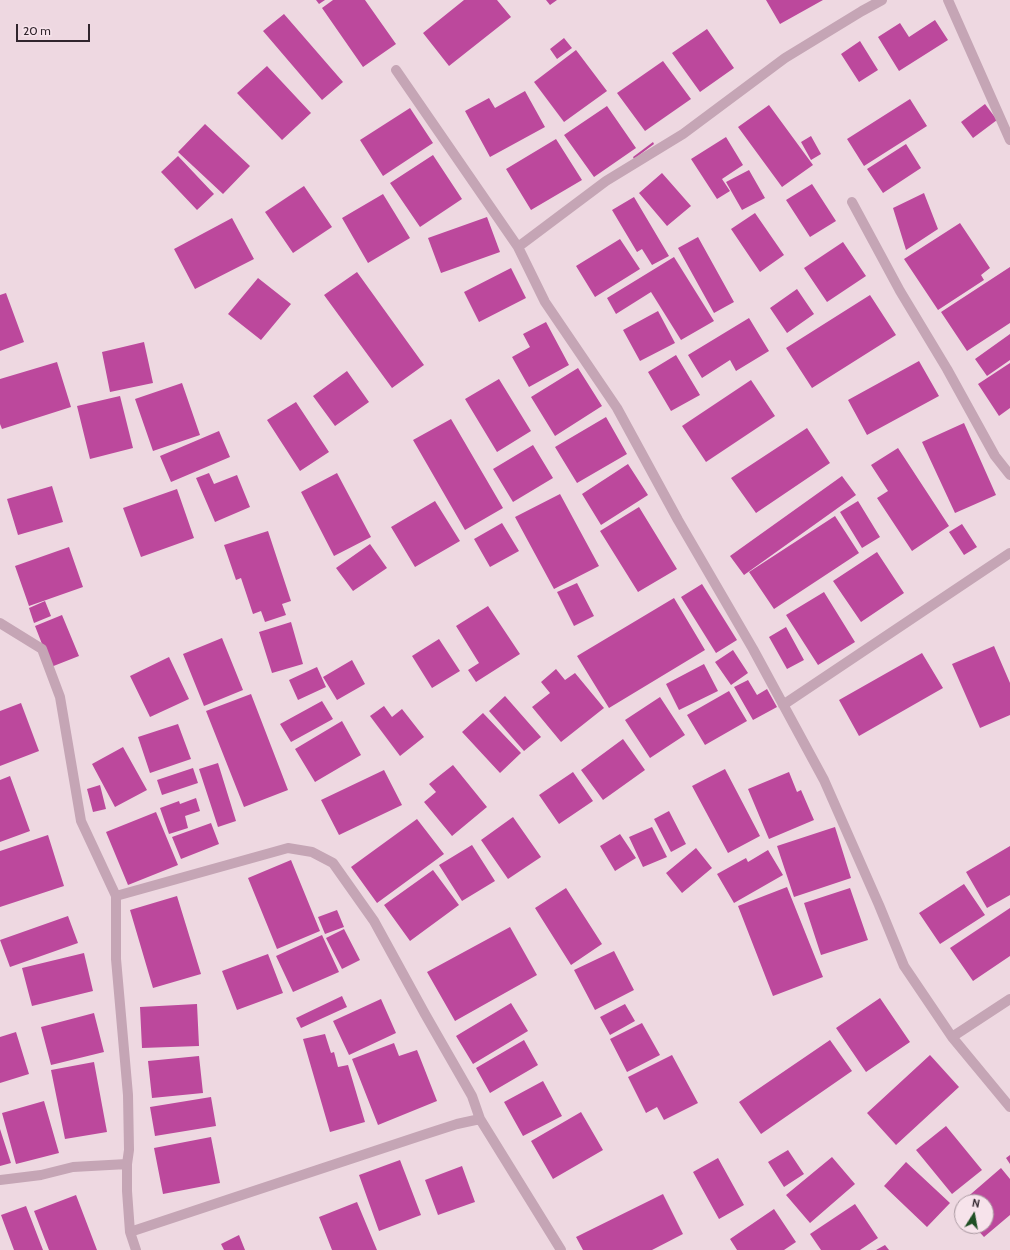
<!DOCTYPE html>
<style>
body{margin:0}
#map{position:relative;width:1010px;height:1250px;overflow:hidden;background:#eed8e1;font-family:Cabin,sans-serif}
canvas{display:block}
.north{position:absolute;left:954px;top:1194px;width:40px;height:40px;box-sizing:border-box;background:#f7e3eb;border:1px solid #a8979f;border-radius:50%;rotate:11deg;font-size:11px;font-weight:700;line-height:16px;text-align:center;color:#31252d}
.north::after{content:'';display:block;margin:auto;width:14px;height:18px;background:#1f4f24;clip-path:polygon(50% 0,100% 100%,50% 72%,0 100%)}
.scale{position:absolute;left:16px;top:24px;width:74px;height:18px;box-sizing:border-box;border:2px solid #31252d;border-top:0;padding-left:5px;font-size:12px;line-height:14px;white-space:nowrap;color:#31252d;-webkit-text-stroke:3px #f7e3eb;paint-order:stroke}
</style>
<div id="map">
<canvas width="1010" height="1250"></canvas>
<div class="north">N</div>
<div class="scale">20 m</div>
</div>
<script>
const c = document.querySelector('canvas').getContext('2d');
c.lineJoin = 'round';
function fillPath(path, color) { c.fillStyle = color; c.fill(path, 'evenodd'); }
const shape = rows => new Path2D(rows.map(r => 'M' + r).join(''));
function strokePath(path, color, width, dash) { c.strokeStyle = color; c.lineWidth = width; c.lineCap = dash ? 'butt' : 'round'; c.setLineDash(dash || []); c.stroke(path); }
fillPath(shape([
 [316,0,325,0,319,4],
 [333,0,365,0,396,44,363,67,322,8],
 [464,0,497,0,511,17,449,66,423,33],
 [546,0,557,0,550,5],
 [766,0,823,0,780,24],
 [284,14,343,82,322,100,263,31],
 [935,20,948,40,899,71,878,37,900,23,909,37],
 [707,29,734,68,700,92,672,53],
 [564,38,572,48,557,59,550,49],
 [860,41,878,70,859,82,841,54],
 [576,50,607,91,564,122,534,82],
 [663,61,691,99,645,131,617,93],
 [267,66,311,113,282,140,237,93],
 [525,91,545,127,490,157,465,111,489,98,495,108],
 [910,99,927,126,864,166,847,139],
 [985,104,997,120,973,138,961,122],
 [769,105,813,165,782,187,738,127],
 [607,106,636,148,594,177,564,135],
 [410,108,433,143,383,176,360,140],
 [205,124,250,166,223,194,178,152],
 [811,136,821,154,811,160,801,142],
 [726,137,743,165,722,179,730,191,717,199,691,159],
 [556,139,582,180,531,210,506,169],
 [653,142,654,144,634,159,633,157],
 [906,144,921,168,883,193,867,169],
 [433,155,462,199,420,227,390,183],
 [178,156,214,194,197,210,161,172],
 [749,170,765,198,742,210,726,182],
 [662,173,691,206,667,226,639,193],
 [812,184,836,221,810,237,786,200],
 [304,186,332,227,293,253,265,212],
 [924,193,938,229,906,250,893,208],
 [383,194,410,238,368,263,342,218],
 [634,197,669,256,652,265,642,249,637,252,612,210],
 [755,213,784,255,760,272,731,229],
 [487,217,500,252,441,273,428,238],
 [232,218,254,259,195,289,174,249],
 [960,223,990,268,981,275,984,280,938,310,904,259],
 [698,237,734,302,714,313,678,248],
 [620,239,640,269,595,297,576,266],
 [843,242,866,276,827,302,804,268],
 [674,257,714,321,681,340,651,292,616,314,607,298],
 [1010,267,1010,323,967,351,941,312],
 [511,268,526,298,479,322,464,292],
 [357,272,424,365,392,388,324,295],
 [258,278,291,304,261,340,228,314],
 [797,289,814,314,787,333,770,308],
 [6,293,24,342,0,351,0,295],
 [870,295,896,335,812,388,786,348],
 [658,311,675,343,640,361,623,330],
 [749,318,769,351,736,371,730,360,702,378,688,355],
 [546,322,569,365,529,387,512,357,530,347,523,334],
 [1010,334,1010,360,987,376,975,359],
 [144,342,153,383,110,392,102,352],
 [676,355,700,395,671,411,648,372],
 [919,361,939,396,867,435,848,400],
 [57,362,71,407,2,429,0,424,0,379],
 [1010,363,1010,408,999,416,978,384],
 [578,368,602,406,555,436,531,397],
 [347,371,369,402,335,426,313,396],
 [499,379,531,431,497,452,465,399],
 [751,380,775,416,706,462,682,426],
 [182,383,200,435,153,451,135,399],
 [120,396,133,448,90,459,77,406],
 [296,402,329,452,300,471,267,420],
 [606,417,627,454,577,483,555,447],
 [451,419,503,508,465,530,413,440],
 [964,423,996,495,955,513,922,442],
 [807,428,830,463,756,513,731,478],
 [219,431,230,457,171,482,160,456],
 [533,445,553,478,513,502,493,469],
 [898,448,949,526,912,551,877,498,888,491,871,465],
 [628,464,648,495,601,525,582,494],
 [209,473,214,484,237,475,250,507,215,522,196,478],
 [337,473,371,537,334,556,301,492],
 [842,476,856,495,744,575,730,556],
 [52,486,63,522,18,535,7,499],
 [177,489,194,538,141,557,123,508],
 [560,494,599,566,554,589,515,517],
 [435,501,460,541,415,567,391,527],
 [858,501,880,537,862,548,840,512],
 [639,507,677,569,638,592,600,531],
 [835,516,859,553,774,609,749,572],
 [502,523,519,551,490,567,474,539],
 [962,524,977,547,964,555,949,532],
 [268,531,291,601,282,604,286,615,265,622,261,611,253,614,241,578,236,580,224,545],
 [370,544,387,568,353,591,336,568],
 [69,547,83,587,29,606,15,566],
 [877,552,904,593,861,622,833,581],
 [577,583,594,616,574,626,557,592],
 [702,584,737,640,716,653,681,597],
 [824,592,855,642,818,665,786,615],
 [674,598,705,650,609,708,577,656],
 [45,601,51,616,34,623,29,608],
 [488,606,520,654,476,682,468,670,479,663,456,626],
 [62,615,79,656,51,667,35,626],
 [291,622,303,664,272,673,259,632],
 [786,627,804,660,787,669,769,637],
 [222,638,243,690,204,706,183,654],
 [439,639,460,671,432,688,412,656],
 [994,646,1010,683,1010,715,980,728,952,664],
 [733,650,748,673,731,685,715,662],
 [922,653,943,688,859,736,839,700],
 [169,657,189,699,150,717,130,676],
 [352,660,365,684,337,700,323,677],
 [704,664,718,691,679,710,666,684],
 [317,667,326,687,298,700,289,680],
 [556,669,565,680,575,673,604,708,561,742,532,707,550,693,541,682],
 [748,680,757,695,767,689,777,707,753,720,734,687],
 [729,691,747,721,705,745,687,715],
 [251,694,288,790,244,807,206,711],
 [505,696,541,737,524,751,489,711],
 [660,697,685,735,650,758,625,720],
 [322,701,333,719,291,742,280,724],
 [21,703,39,751,0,766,0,711],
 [384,706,392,717,402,709,424,737,400,756,370,716],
 [483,713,521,753,500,773,462,732],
 [342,721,361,755,315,782,295,749],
 [178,724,191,759,150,773,138,737],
 [623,739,645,770,603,800,581,770],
 [123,747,147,790,115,807,92,764],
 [218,763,236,821,218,827,199,769],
 [453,765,487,807,452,836,424,802,436,792,429,784],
 [193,768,198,783,162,795,157,780],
 [725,769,760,836,728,853,692,786],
 [384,770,402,805,339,835,321,800],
 [573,772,593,801,559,824,539,795],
 [789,772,797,792,801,790,814,820,769,839,748,789],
 [10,776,30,831,0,842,0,780],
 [100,785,106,809,93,812,87,789],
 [196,798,200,811,185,816,188,828,169,834,160,808,179,801,180,804],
 [669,811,686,844,671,852,654,819],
 [156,812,178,865,128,885,106,832],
 [513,817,541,857,508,879,481,840],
 [417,819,444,854,377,903,351,867],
 [211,823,219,844,181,859,172,837],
 [652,827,667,857,643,867,629,837],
 [835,827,851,878,794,897,777,846],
 [620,834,636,858,615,871,600,846],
 [48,835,64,886,0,907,0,851],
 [472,845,495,881,462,901,439,865],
 [1010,846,1010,895,987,908,966,872],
 [696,848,712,868,682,893,666,873],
 [768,850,783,875,734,903,717,874,746,858,748,862],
 [291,860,320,931,277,949,248,878],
 [433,870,459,905,410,941,384,905],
 [964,884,985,915,940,944,919,913],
 [787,887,823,977,773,996,738,906],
 [566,888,602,944,571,965,535,908],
 [850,888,868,940,821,955,804,903],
 [177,896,201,974,153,988,130,910],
 [1010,908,1010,956,973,981,950,948],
 [337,910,344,927,325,934,318,917],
 [68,916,78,943,10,967,0,940],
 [510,927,537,975,455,1021,427,972],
 [344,929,360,960,342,969,326,938],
 [322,935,339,972,293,992,276,956],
 [614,951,634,990,595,1010,574,970],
 [84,953,93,991,32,1006,22,968],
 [268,954,283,993,237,1010,222,971],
 [342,996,347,1007,301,1028,296,1018],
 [880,998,910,1042,866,1072,836,1028],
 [381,999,396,1033,349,1055,333,1021],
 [511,1003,528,1031,473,1064,456,1036],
 [197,1004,199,1046,142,1048,140,1007],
 [625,1004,635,1021,610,1035,600,1017],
 [94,1013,104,1052,51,1065,41,1027],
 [642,1023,660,1055,627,1072,610,1039],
 [16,1032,29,1074,0,1083,0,1037],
 [325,1034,331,1053,334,1052,338,1067,348,1065,365,1122,330,1132,303,1039],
 [524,1040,538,1065,490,1093,476,1068],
 [830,1040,852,1071,761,1134,739,1102],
 [394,1043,399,1056,417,1050,437,1101,378,1125,352,1059],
 [672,1055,698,1103,664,1120,657,1107,646,1113,628,1077],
 [930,1055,959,1087,896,1145,867,1113],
 [199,1056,203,1093,152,1098,148,1061],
 [94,1062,107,1132,65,1139,51,1070],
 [543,1081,562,1116,523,1136,504,1102],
 [211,1097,216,1126,155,1136,150,1107],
 [44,1101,59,1153,16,1164,2,1113],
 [581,1112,603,1150,553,1179,531,1141],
 [946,1126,982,1170,952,1194,916,1150],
 [0,1129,11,1163,0,1166],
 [211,1137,220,1183,163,1194,154,1148],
 [788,1150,804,1174,784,1187,768,1162],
 [1010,1155,1010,1164,1006,1158],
 [832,1157,855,1184,810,1223,786,1195],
 [718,1158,744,1205,719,1219,693,1172],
 [400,1160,421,1215,379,1231,359,1175],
 [906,1162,950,1203,927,1227,884,1186],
 [462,1166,475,1202,438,1215,425,1180],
 [1001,1168,1010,1179,1010,1215,984,1237,974,1226,986,1226,986,1202,962,1202,962,1212,957,1206],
 [663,1194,683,1234,652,1250,583,1250,576,1237],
 [76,1195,97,1250,49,1250,34,1211],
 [357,1202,377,1250,332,1250,319,1217],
 [855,1204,878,1238,860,1250,821,1250,810,1234],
 [26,1206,43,1250,14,1250,1,1215],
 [774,1209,796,1242,784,1250,737,1250,730,1239],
 [239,1235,245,1250,224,1250,221,1244],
 [885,1245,889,1250,876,1250]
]), '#bc489c');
strokePath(shape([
 [948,0,1010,140],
 [396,70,518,247,545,302,617,408,678,520,753,649,824,780,879,905,904,966,952,1037,1010,1107],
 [852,202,900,291,947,369,995,456,1010,475],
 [518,247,606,181,683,134,785,58,862,11,882,0],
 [0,623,42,649,60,697,81,821,116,896,116,959,128,1095,129,1150,127,1164,127,1191,130,1232,136,1250],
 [783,705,1010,553],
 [116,896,288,848,312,852,333,863,374,921,425,1014,472,1096,480,1119],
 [952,1037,1010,999],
 [0,1180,41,1175,73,1167,127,1164],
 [130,1232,426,1134,457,1124,480,1119,561,1250]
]), '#c5a5b5', 10);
</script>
